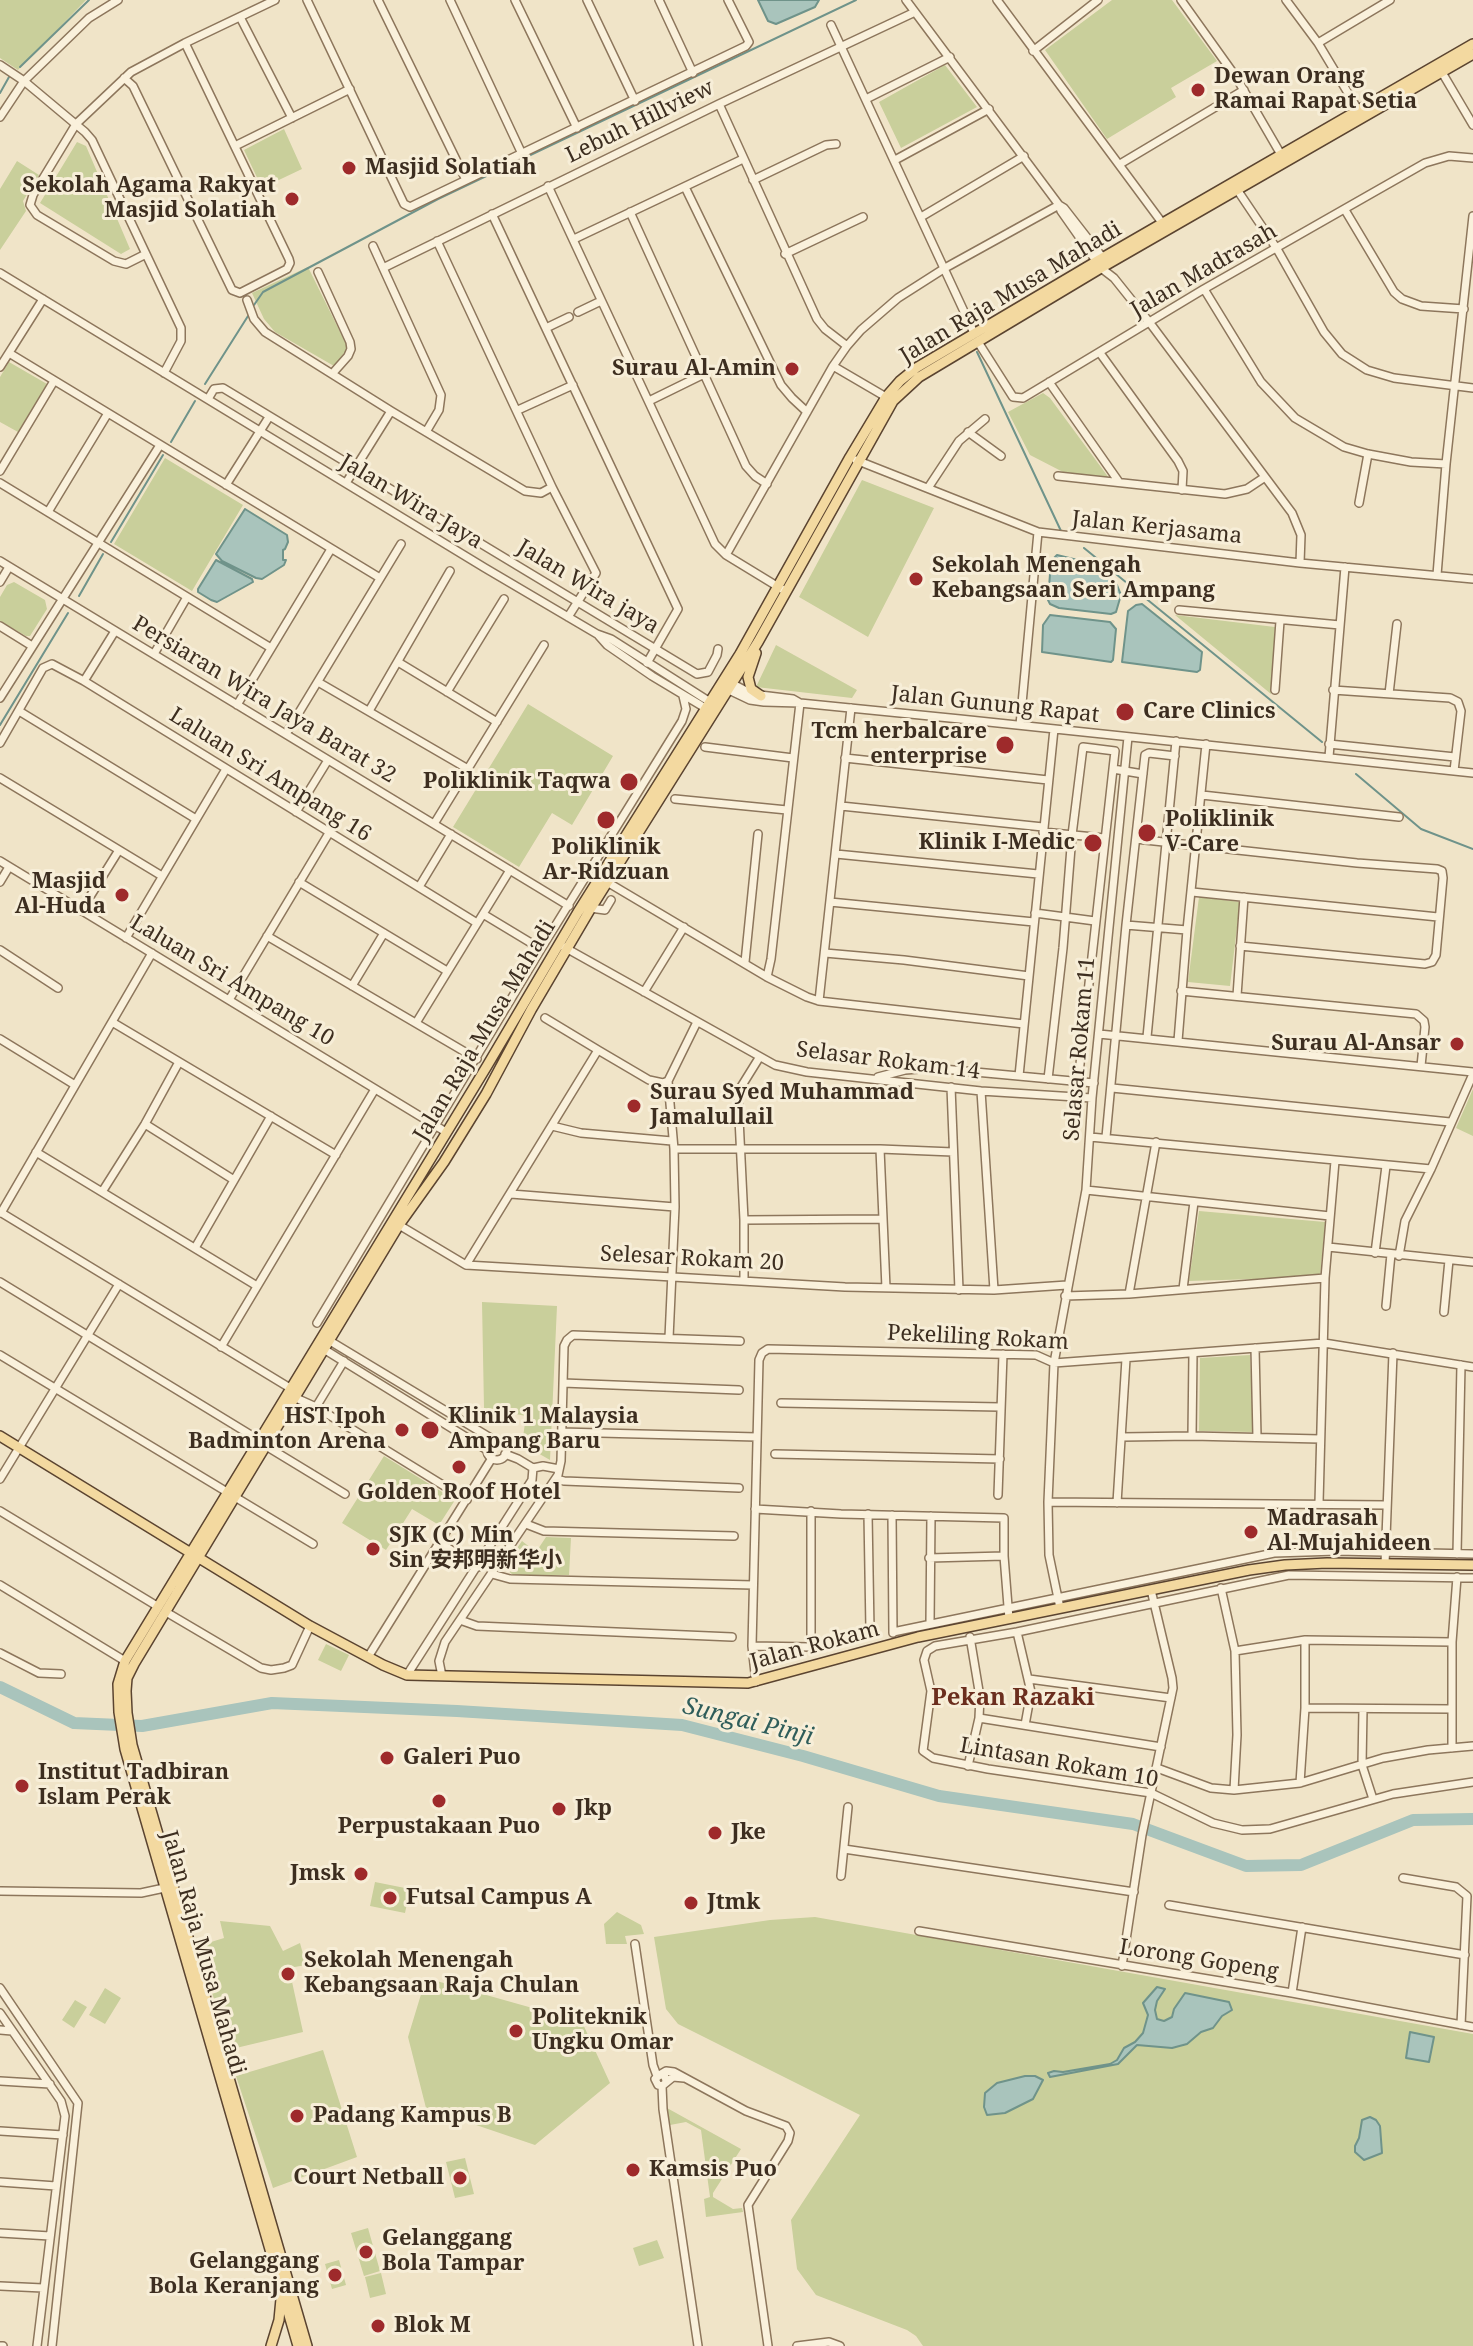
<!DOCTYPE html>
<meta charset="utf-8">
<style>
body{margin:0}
canvas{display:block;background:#f0e4c8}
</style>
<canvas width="1473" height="2346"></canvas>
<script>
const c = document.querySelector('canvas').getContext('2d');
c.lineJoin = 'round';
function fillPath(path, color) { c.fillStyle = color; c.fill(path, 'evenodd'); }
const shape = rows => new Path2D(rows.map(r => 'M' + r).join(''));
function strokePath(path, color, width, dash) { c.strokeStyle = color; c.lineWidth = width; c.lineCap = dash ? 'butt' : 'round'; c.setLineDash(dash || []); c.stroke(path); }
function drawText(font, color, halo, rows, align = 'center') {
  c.font = font + ' "Noto Serif","Noto Sans SC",serif'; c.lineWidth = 6; c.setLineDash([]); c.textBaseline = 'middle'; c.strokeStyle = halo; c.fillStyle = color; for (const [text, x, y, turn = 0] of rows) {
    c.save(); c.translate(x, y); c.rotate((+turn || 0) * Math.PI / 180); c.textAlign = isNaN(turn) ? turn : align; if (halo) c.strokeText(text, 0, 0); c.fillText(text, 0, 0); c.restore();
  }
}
fillPath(shape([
 [0,0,86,0,18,70,0,58],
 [1112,0,1172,0,1217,61,1171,88,1176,97,1107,139,1045,50],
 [945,65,977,107,901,148,879,102],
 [284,129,302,169,262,188,244,150],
 [77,142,86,146,130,249,121,254,40,203],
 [17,161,39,175,23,201,26,211,0,250,0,189],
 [308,267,348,348,334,366,275,332,264,319,252,293],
 [9,362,47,384,18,432,0,422,0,377],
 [1043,393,1050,398,1109,478,1063,472,1030,455,1008,412],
 [165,458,243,505,192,591,114,544],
 [862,480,934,508,868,637,799,597],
 [14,582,45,600,47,609,30,636,26,636,0,621,0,597,7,585],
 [1175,615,1275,627,1271,694],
 [776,645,857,690,852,698,756,687],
 [528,704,613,756,572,825,552,813,519,867,453,827],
 [1199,897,1240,902,1230,986,1188,982],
 [1473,1089,1473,1136,1456,1128],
 [1199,1211,1325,1222,1320,1277,1189,1281],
 [482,1302,557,1306,550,1460,522,1444,526,1416,484,1408],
 [1250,1355,1253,1432,1199,1431,1200,1358],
 [384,1456,455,1500,439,1525,412,1509,386,1550,342,1523],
 [546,1537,571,1538,569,1575,513,1575,504,1567,522,1541,536,1552],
 [326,1644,349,1655,341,1671,318,1660],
 [375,1882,410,1889,405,1913,370,1906],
 [617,1912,641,1925,644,1934,625,1936,627,1944,606,1944,604,1924],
 [815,1917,1473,2034,1473,2346,923,2346,916,2336,907,2330,816,2295,797,2269,791,2220,860,2115,678,2024,666,2009,654,1937,770,1920],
 [220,1921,270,1926,283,1951,300,1943,306,1965,289,1968,303,2032,236,2048,221,1998,214,1999,198,1946,224,1938],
 [426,1978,582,2022,610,2083,535,2145,426,2108,408,2037],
 [105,1988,121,1998,105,2024,89,2015],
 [75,2000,87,2007,74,2028,62,2020],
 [323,2050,357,2157,273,2188,236,2076],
 [667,2108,741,2149,713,2193,713,2197,733,2209,742,2208,743,2212,706,2217,704,2199,710,2197,701,2130,686,2122,670,2125],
 [465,2158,474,2194,455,2198,446,2162],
 [368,2228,380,2271,364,2276,351,2233],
 [657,2240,664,2258,639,2266,633,2248],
 [339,2260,346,2285,332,2289,325,2264],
 [381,2273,386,2294,370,2298,365,2277]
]), '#c9cf9b');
const water = shape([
 [758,0,819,0,815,7,776,24,768,21,758,0],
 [245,509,287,535,288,542,285,549,283,550,283,560,286,560,284,565,262,579,256,578,222,561,216,554,245,509],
 [1057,555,1090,563,1117,585,1121,595,1116,612,1111,614,1059,608,1050,604,1048,600,1051,561,1057,555],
 [216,560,252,579,253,582,217,602,211,600,198,592,198,589,216,560],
 [1142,604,1202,652,1200,670,1197,672,1122,662,1128,611,1136,605,1142,604],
 [1050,615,1110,622,1116,629,1113,660,1111,662,1042,652,1043,625,1050,615],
 [1157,1987,1165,1989,1157,2001,1155,2010,1157,2019,1164,2021,1172,2017,1174,2009,1185,1993,1229,2002,1232,2010,1222,2016,1213,2028,1201,2032,1187,2044,1172,2048,1137,2045,1118,2064,1050,2077,1048,2073,1054,2071,1063,2072,1110,2064,1117,2060,1124,2048,1135,2042,1143,2033,1148,2015,1143,2003,1157,1987],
 [1410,2032,1434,2037,1429,2062,1406,2058,1410,2032],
 [1025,2076,1035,2076,1043,2080,1033,2099,1005,2113,987,2115,984,2107,985,2093,997,2083,1025,2076],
 [1370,2117,1376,2120,1380,2126,1382,2153,1364,2160,1355,2152,1355,2146,1359,2138,1362,2120,1370,2117]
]);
fillPath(water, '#a9c4bc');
strokePath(water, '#6f938a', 2);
strokePath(shape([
 [20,67,89,0],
 [0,93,9,77],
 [254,305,263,292,438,199,856,0],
 [977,352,1061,531],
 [205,384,248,316],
 [171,442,195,401],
 [111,542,163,455],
 [1084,548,1322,742],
 [79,596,103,554],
 [0,725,68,613],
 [1356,774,1421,829,1473,849]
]), '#6f938a', 2);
strokePath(shape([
 [0,1687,74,1723,142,1726,272,1703,457,1711,682,1725,803,1756,939,1796,1133,1824,1246,1866,1301,1865,1413,1820,1473,1819]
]), '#a9c4bc', 12);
const minor = shape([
 [307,0,404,204,410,207,746,46,749,42,728,0],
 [378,0,466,180],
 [450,0,522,154],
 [515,0,577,128],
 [587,0,635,101],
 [659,0,693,73],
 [906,0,1059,205,1064,208,1106,262],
 [997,0,1163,224],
 [1181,0,1236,77,1283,158],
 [1286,0,1318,43,1360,113],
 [240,17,292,118],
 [831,25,974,333],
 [1318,43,1390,0],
 [1033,51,1098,0],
 [0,65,24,81,85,132,92,140,181,328,181,341,164,373],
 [1440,69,1473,125],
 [124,78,133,86,232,290,240,293,287,269,290,263,289,259,185,43],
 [866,99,950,57],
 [719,104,817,319,825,329,847,346],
 [0,117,24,81,89,18,118,0],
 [235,146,350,89],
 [895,160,989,109],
 [1120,164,1244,90],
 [753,180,826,145,836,144],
 [548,186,715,544,726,555,785,591],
 [685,187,781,385,792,398,807,412],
 [1238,191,1277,249,1324,332,1342,354,1367,370,1394,378,1473,388],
 [1059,205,1061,211,1101,268,1114,278,1150,323,1292,513,1301,535,1300,563],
 [1345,210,1394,292,1402,299,1421,306,1464,309],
 [630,212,746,466,755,476,767,484],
 [492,214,678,609,647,663],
 [921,217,1024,156],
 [574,239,743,159],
 [437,241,552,487,596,573,568,617],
 [373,246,441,395,439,410,426,432],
 [146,254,126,264,114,261,37,215,30,205,33,195,76,124,131,72,185,43,275,0],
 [785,254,863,217],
 [383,268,719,104,915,12],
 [318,272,350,342,351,349,348,356,332,374],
 [0,273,485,568,597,634,611,639,710,702,713,706],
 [1204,289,1261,382,1295,418,1344,447,1368,454,1411,462,1446,464],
 [247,300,254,319,265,332,391,411,525,491,541,493,552,487],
 [578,312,601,301],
 [546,328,569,317],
 [978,342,1013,397,1023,398,1204,289,1425,163,1449,156,1473,158],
 [9,353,380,578],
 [1100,353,1178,461,1183,471,1182,490],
 [833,366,886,397],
 [0,367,43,299],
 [1049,382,1119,482],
 [208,399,214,389,223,388,697,674,708,672,717,655,718,649],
 [649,401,704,374],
 [518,410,573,385],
 [968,432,1001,456],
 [856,460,1038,532,1300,563,1473,579],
 [0,471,54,381],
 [1058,476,1225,494,1247,489,1265,477],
 [0,483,271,648],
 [346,483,391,411],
 [226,485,269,417],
 [928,488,959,441,985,419],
 [1359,503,1368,454],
 [48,512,108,413],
 [726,555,833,366,847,346,861,330,898,298,945,268,1059,205],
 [0,561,569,906],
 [1437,575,1446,464,1473,216],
 [0,582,9,567],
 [1179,610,1340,625],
 [0,626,32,646],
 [599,636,607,645,652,676,707,709],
 [154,654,187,597],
 [398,662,497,722],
 [84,681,115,631],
 [318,682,468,769],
 [733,684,752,694,793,699,800,703],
 [729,690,750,700,764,702,800,703,960,719,1473,773],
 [1275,690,1280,621],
 [1333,690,1450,698,1458,702,1461,711,1454,771],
 [447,692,504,599],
 [1389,694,1397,624],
 [0,698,160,445],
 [237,705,331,549],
 [19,711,196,819],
 [369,711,450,571],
 [1020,725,1038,532],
 [286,734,401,544],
 [0,743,43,668,52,664,84,681,477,923],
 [1329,744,1455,757],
 [705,747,793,758],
 [1329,757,1345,567],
 [845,758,1048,780],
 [1113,769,1143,774],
 [0,778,162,876],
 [1202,795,1399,817],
 [675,799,787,810],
 [841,806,1043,827],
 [296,812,328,760],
 [434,824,544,645],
 [1043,832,1104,838],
 [1136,839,1357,863,1437,869,1442,871,1443,878,1436,955,1432,962,1425,964,1240,946],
 [836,854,1038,874],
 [0,861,446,1132],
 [0,882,9,867],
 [299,882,447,971],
 [607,882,767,977,807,997,819,1001,1024,1024],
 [419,887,451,834],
 [1192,892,1438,917],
 [830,902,1034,922],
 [590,908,605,910,611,900],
 [81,911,119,850],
 [1035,913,1095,921],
 [483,914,541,949],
 [1126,925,1187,930],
 [267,936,477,1059],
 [126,938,226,769],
 [564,947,775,1065,807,1072,981,1091,1092,1098],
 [0,950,58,988],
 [825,953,904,960,1029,976],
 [745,962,758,834],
 [767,977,771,959,800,703],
 [352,986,384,933],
 [1181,991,1416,1014,1424,1021,1425,1027,1421,1066],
 [644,992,684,927],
 [1237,996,1244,897],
 [229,1000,329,833],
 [819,1001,851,708],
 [545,1018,598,1050],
 [112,1022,336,1155],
 [416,1023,510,870],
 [1099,1034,1473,1072],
 [1147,1037,1176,741],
 [0,1039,75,1085],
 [1178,1041,1187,930,1206,744],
 [1019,1076,1054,729],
 [878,1077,905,1070,932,1068,1094,1083],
 [1048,1079,1063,948,1072,835,1083,747,1115,751,1078,1082],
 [951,1087,959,1290],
 [1112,1088,1450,1122],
 [981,1091,994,1290],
 [145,1124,234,1180],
 [552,1126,581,1133,672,1141],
 [1090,1137,1431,1169],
 [1106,1137,1126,925,1145,755,1149,753,1175,756],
 [674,1149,880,1149,953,1152],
 [880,1149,886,1288],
 [36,1152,257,1286],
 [1086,1190,1330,1216],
 [102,1192,145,1124,179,1062],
 [511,1194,675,1207],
 [0,1212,290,1388],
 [1,1213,152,953],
 [744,1220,882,1219],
 [399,1225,466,1265,845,1287,994,1290,1067,1285],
 [1328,1247,1473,1262],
 [195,1248,271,1116],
 [1375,1253,1386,1166],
 [1399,1256,1405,1221,1431,1169,1473,1074],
 [466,1265,598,1050,649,1080,663,1083,668,1081],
 [744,1280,744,1220,738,1098,741,1087,759,1058],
 [0,1282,259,1440],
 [1183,1289,1194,1202],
 [1129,1294,1156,1142],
 [1065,1296,1129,1294,1325,1278],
 [1386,1306,1391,1254],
 [1444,1312,1449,1260],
 [317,1323,541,949,682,721,686,709,683,696],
 [669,1338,675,1207,674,1149,668,1081,697,1022],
 [324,1342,330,1341,494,1440],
 [221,1347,375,1089],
 [322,1348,487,1450],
 [1255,1348,1257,1437],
 [0,1355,227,1492],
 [563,1383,739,1390],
 [296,1398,316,1407,467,1500],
 [781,1403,1000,1407],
 [316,1407,344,1361],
 [561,1432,757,1437],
 [1192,1436,1193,1353],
 [1122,1437,1192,1436,1320,1439],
 '487 1450a10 10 0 1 1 20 0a10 10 0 1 1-20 0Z',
 [266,1446,345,1494],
 [775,1454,1000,1459],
 [533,1468,543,1466,559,1469],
 [0,1479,119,1284],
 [556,1479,564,1481,739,1488],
 [998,1495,1003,1354],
 [235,1497,313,1544],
 [1048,1502,1386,1505],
 [1117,1503,1126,1359],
 [1319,1503,1325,1278,1335,1161],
 [755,1509,841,1514,1004,1518,1004,1556,1009,1619],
 [0,1511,157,1606],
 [868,1514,870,1630],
 [892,1515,893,1633],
 [526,1524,544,1531,734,1536],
 [440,1543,478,1567],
 [1457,1554,1461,1365],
 [929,1558,1004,1556],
 [1385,1564,1393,1353],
 [492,1574,510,1579,753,1585],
 [1473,1578,1289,1575,1017,1632,935,1646,927,1651,924,1660,931,1691,923,1751,933,1758,988,1769,1151,1793,1213,1823,1242,1830,1270,1829,1393,1794,1473,1782],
 [0,1585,125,1661],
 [1221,1588,1235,1651,1237,1735,1234,1790],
 [1060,1608,1049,1555,1048,1502,1054,1363,1086,1190,1092,1098,1128,737],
 [166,1612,261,1668,271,1670,284,1668,292,1665,310,1626],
 [460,1620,477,1626,732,1637],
 [930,1623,931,1516],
 [893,1632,1274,1553,1337,1551,1473,1554],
 [1017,1632,1031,1692,1025,1725],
 [752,1646,811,1647,811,1511],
 [1235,1651,1305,1640,1452,1642],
 [0,1653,39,1673,61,1674],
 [368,1657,492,1458],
 [407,1675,532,1480,533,1468,518,1459,505,1454],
 [442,1676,439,1661,445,1642,558,1475,561,1461,564,1346,567,1340,573,1335,740,1341],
 [1029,1679,1171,1698],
 [756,1682,752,1646,759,1360,762,1353,768,1349,1036,1355,1054,1363,1324,1343,1473,1367],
 [1305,1708,1452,1709],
 [1363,1709,1362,1765,1373,1799],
 [979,1718,1161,1747],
 [1452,1748,1452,1642,1457,1577],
 [968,1766,979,1718,980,1697,970,1637],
 [1157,1768,1211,1788,1234,1790,1300,1783,1383,1758,1428,1750,1473,1746],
 [1300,1783,1305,1708,1305,1640],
 [844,1849,1134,1892],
 [841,1876,848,1807],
 [1403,1878,1456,1887,1467,1896,1461,2025],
 [0,1891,141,1893,169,1887],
 [1169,1905,1465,1955],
 [919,1931,1292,1993,1473,2027],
 [635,1944,653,2065,657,2076],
 [1122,1966,1142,1835,1173,1688,1172,1678,1151,1590],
 [0,1988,78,2103,52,2346],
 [1292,1993,1302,1927],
 [0,2013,61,2101,65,2116,37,2346],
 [0,2030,12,2031],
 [661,2074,666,2071,674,2072,746,2111,786,2126,790,2133,788,2141,748,2205,768,2346],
 [0,2081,50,2084],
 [666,2081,665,2077,661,2074,655,2079,658,2085,662,2086,673,2077,684,2078],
 [662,2086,663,2109,698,2346],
 [0,2131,63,2135],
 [0,2182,56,2186],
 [0,2233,50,2236],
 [0,2286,43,2288],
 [0,2346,3,2346],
 [797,2346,829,2342,840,2346]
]);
const major = shape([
 [756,653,748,677,751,689,761,696],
 [0,1436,310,1626,383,1665,407,1675,748,1683,918,1637,1249,1570,1285,1565,1327,1563,1473,1565],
 [271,2346,279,2320,281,2299],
 [298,2346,125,1749,119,1712,118,1684,125,1661,487,1066,578,912,740,654,850,457,886,397,900,381,916,368,1097,261,1473,44],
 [307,2346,132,1745,127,1713,126,1691,127,1678,134,1664,399,1225,444,1162,486,1094,531,1010,591,908,758,642,893,401,919,377,1101,268,1473,54]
]);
strokePath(minor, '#8d765c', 10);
strokePath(major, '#5b4430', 12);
strokePath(minor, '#faf1dc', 7);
strokePath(major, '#f3d9a0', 9);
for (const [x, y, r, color] of [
 [1198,90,8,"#9e2a2b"],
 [349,168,8,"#9e2a2b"],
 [292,199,8,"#9e2a2b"],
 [792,369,8,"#9e2a2b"],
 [916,579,8,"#9e2a2b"],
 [1125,712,10,"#9e2a2b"],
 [1005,745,10,"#9e2a2b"],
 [629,782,10,"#9e2a2b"],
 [606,820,10,"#9e2a2b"],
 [1147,833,10,"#9e2a2b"],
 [1093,843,10,"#9e2a2b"],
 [122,895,8,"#9e2a2b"],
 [1457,1044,8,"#9e2a2b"],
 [634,1106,8,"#9e2a2b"],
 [402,1430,8,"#9e2a2b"],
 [430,1430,10,"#9e2a2b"],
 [459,1467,8,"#9e2a2b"],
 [1251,1532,8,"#9e2a2b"],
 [373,1549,8,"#9e2a2b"],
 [387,1758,8,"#9e2a2b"],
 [22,1786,8,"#9e2a2b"],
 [439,1801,8,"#9e2a2b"],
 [559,1809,8,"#9e2a2b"],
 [715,1833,8,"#9e2a2b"],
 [361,1874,8,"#9e2a2b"],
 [390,1898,8,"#9e2a2b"],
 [691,1903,8,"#9e2a2b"],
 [288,1974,8,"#9e2a2b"],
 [516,2031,8,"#9e2a2b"],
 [297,2116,8,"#9e2a2b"],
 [633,2170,8,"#9e2a2b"],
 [460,2178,8,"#9e2a2b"],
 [366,2252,8,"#9e2a2b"],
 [335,2275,8,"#9e2a2b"],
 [378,2326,8,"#9e2a2b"]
]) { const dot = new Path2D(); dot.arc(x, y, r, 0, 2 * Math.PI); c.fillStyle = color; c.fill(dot); strokePath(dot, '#f7eed8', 3); }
drawText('bold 22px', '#3d2e20', '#f7eed8', [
 ["Dewan Orang",1214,77],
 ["Ramai Rapat Setia",1214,102],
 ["Masjid Solatiah",365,168],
 ["Sekolah Agama Rakyat",276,186,"right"],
 ["Masjid Solatiah",276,211,"right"],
 ["Surau Al-Amin",776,369,"right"],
 ["Sekolah Menengah",932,566],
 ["Kebangsaan Seri Ampang",932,591],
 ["Care Clinics",1143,712],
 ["Tcm herbalcare",987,732,"right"],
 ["enterprise",987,757,"right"],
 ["Poliklinik Taqwa",611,782,"right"],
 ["Poliklinik",1165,820],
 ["V-Care",1165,845],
 ["Klinik I-Medic",1075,843,"right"],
 ["Poliklinik",606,848,"center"],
 ["Ar-Ridzuan",606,873,"center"],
 ["Masjid",106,882,"right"],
 ["Al-Huda",106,907,"right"],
 ["Surau Al-Ansar",1441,1044,"right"],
 ["Surau Syed Muhammad",650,1093],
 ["Jamalullail",650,1118],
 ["HST Ipoh",386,1417,"right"],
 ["Badminton Arena",386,1442,"right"],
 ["Klinik 1 Malaysia",448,1417],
 ["Ampang Baru",448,1442],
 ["Golden Roof Hotel",459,1493,"center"],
 ["Madrasah",1267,1519],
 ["Al-Mujahideen",1267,1544],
 ["SJK (C) Min",389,1536],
 ["Sin 安邦明新华小",389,1561],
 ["Galeri Puo",403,1758],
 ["Institut Tadbiran",38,1773],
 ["Islam Perak",38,1798],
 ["Jkp",575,1809],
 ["Perpustakaan Puo",439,1827,"center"],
 ["Jke",731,1833],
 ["Jmsk",345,1874,"right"],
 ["Futsal Campus A",406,1898],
 ["Jtmk",707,1903],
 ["Sekolah Menengah",304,1961],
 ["Kebangsaan Raja Chulan",304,1986],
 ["Politeknik",532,2018],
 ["Ungku Omar",532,2043],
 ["Padang Kampus B",313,2116],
 ["Kamsis Puo",649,2170],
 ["Court Netball",444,2178,"right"],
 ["Gelanggang",382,2239],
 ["Bola Tampar",382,2264],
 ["Gelanggang",319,2262,"right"],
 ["Bola Keranjang",319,2287,"right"],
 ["Blok M",394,2326]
], 'left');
drawText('22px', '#3d2e20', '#f7eed8', [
 ["Lebuh Hillview",640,122,-26],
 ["Jalan Madrasah",1204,271,-30],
 ["Jalan Raja Musa Mahadi",1011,293,-31],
 ["Jalan Wira Jaya",411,502,31],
 ["Jalan Kerjasama",1157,528,6],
 ["Jalan Wira jaya",588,587,31],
 ["Persiaran Wira Jaya Barat 32",264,700,31],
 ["Jalan Gunung Rapat",995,705,6],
 ["Laluan Sri Ampang 16",270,775,32],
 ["Laluan Sri Ampang 10",232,981,31],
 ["Jalan Raja Musa Mahadi",485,1031,-59],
 ["Selasar Rokam 11",1080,1049,-85],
 ["Selasar Rokam 14",888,1061,7],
 ["Selesar Rokam 20",692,1259,3],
 ["Pekeliling Rokam",978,1338,3],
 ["Jalan Rokam",815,1646,-15],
 ["Lintasan Rokam 10",1059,1763,10],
 ["Jalan Raja Musa Mahadi",203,1953,74],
 ["Lorong Gopeng",1199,1960,9]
]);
drawText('bold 24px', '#6b2e1e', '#f7eed8', [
 ["Pekan Razaki",1013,1698]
]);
drawText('italic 24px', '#2f5d5a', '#f7eed8', [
 ["Sungai Pinji",748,1722,14]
]);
</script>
